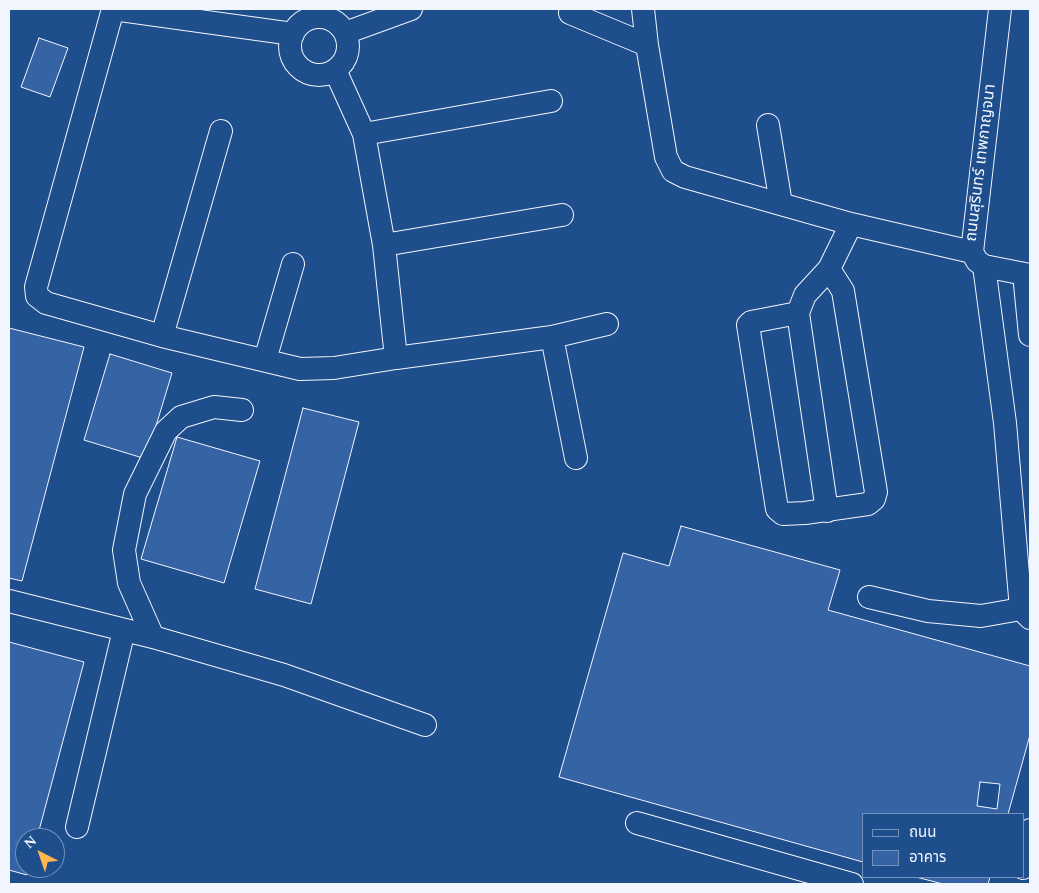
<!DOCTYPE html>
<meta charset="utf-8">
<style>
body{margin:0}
#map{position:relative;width:1039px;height:893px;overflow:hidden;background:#1f4e8c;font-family:Spectral,"Noto Sans Thai",serif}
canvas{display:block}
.frame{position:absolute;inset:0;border:10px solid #f2f6ff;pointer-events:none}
.legend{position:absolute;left:862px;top:813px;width:162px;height:65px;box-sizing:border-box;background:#1f4e8c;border:1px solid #7391ba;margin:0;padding:6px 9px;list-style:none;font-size:15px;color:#f2f6ff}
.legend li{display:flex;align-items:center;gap:10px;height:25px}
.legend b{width:25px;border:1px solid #7391ba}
.north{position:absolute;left:15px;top:828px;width:50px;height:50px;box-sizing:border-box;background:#1f4e8c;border:1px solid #7391ba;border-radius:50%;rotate:319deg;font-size:14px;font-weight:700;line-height:20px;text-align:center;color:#f2f6ff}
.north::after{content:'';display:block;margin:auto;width:18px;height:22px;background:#ffb74d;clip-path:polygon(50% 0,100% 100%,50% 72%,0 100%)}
</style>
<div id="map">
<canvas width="1039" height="893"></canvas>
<div class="frame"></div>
<ul class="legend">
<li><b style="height:6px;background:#1f4e8c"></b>ถนน</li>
<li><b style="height:14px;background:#3563a3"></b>อาคาร</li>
</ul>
<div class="north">N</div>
</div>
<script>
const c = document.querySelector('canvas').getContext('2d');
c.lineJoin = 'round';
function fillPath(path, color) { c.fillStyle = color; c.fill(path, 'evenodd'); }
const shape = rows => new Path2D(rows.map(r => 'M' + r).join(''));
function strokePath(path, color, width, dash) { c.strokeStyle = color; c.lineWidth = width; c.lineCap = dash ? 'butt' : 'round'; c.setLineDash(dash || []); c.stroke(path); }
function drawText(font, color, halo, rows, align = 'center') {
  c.font = font + ' Spectral,"Noto Sans Thai",serif'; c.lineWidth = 4; c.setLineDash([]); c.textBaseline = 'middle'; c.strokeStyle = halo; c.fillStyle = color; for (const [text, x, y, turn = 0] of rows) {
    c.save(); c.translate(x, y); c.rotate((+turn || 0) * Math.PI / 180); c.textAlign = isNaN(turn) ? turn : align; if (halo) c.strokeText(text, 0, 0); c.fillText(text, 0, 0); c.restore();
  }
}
const building = shape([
 [39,38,68,48,50,97,21,87,39,38],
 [9,328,84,347,22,581,9,578,9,328],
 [110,354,172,373,146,459,84,440,110,354],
 [303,408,359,422,311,604,255,589,303,408],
 [177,437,260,461,224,583,141,559,177,437],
 [681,526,840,570,828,610,1030,666,1030,735,1008,814,863,814,863,862,559,777,623,553,669,566,681,526],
 [9,642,84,662,37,838,25,838,25,868,29,868,27,875,9,870,9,642],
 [980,782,1000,784,997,809,977,806,980,782],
 [916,877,990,877,988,884,943,884,916,877]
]);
fillPath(building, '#3563a3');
strokePath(building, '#f2f6ff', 1);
const minor = shape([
 [113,9,36,287,37,296,46,303,162,336,300,369,334,368,396,358,384,245,364,134,335,70],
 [113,9,293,34],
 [643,9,647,45],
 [1000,9,972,252,977,261,984,266,1030,275],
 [570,13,647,45,666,157,673,171,685,177,851,224,972,252],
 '290 46a29 29 0 1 1 58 0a29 29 0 1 1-58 0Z',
 [345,33,411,9],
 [768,125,781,204],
 [364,134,551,101],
 [384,245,562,215],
 [984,266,1005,423,1021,609,1030,618],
 [1024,274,1030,335],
 [798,313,751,322,748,325,777,509,783,514,805,513,868,504,874,499,876,492,843,291,829,269],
 [162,336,221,131],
 [552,337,607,324],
 [396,358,552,337,576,458],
 [265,360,293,264],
 [827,511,798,313,805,295,829,269,851,224],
 [869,597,928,611,981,616,1021,609],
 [9,601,153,637,284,675,425,725],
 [153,637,129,583,124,550,135,494,166,431,181,417,214,407,242,410],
 [637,823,852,884],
 [77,827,124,630],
 [1023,868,1030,830]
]);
strokePath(minor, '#f2f6ff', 24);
strokePath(minor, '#1f4e8c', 22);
drawText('16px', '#f2f6ff', '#1f4e8c', [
 ["ถนนสุรินทร์ เทพกาญจนา",982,163,-83]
]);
</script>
